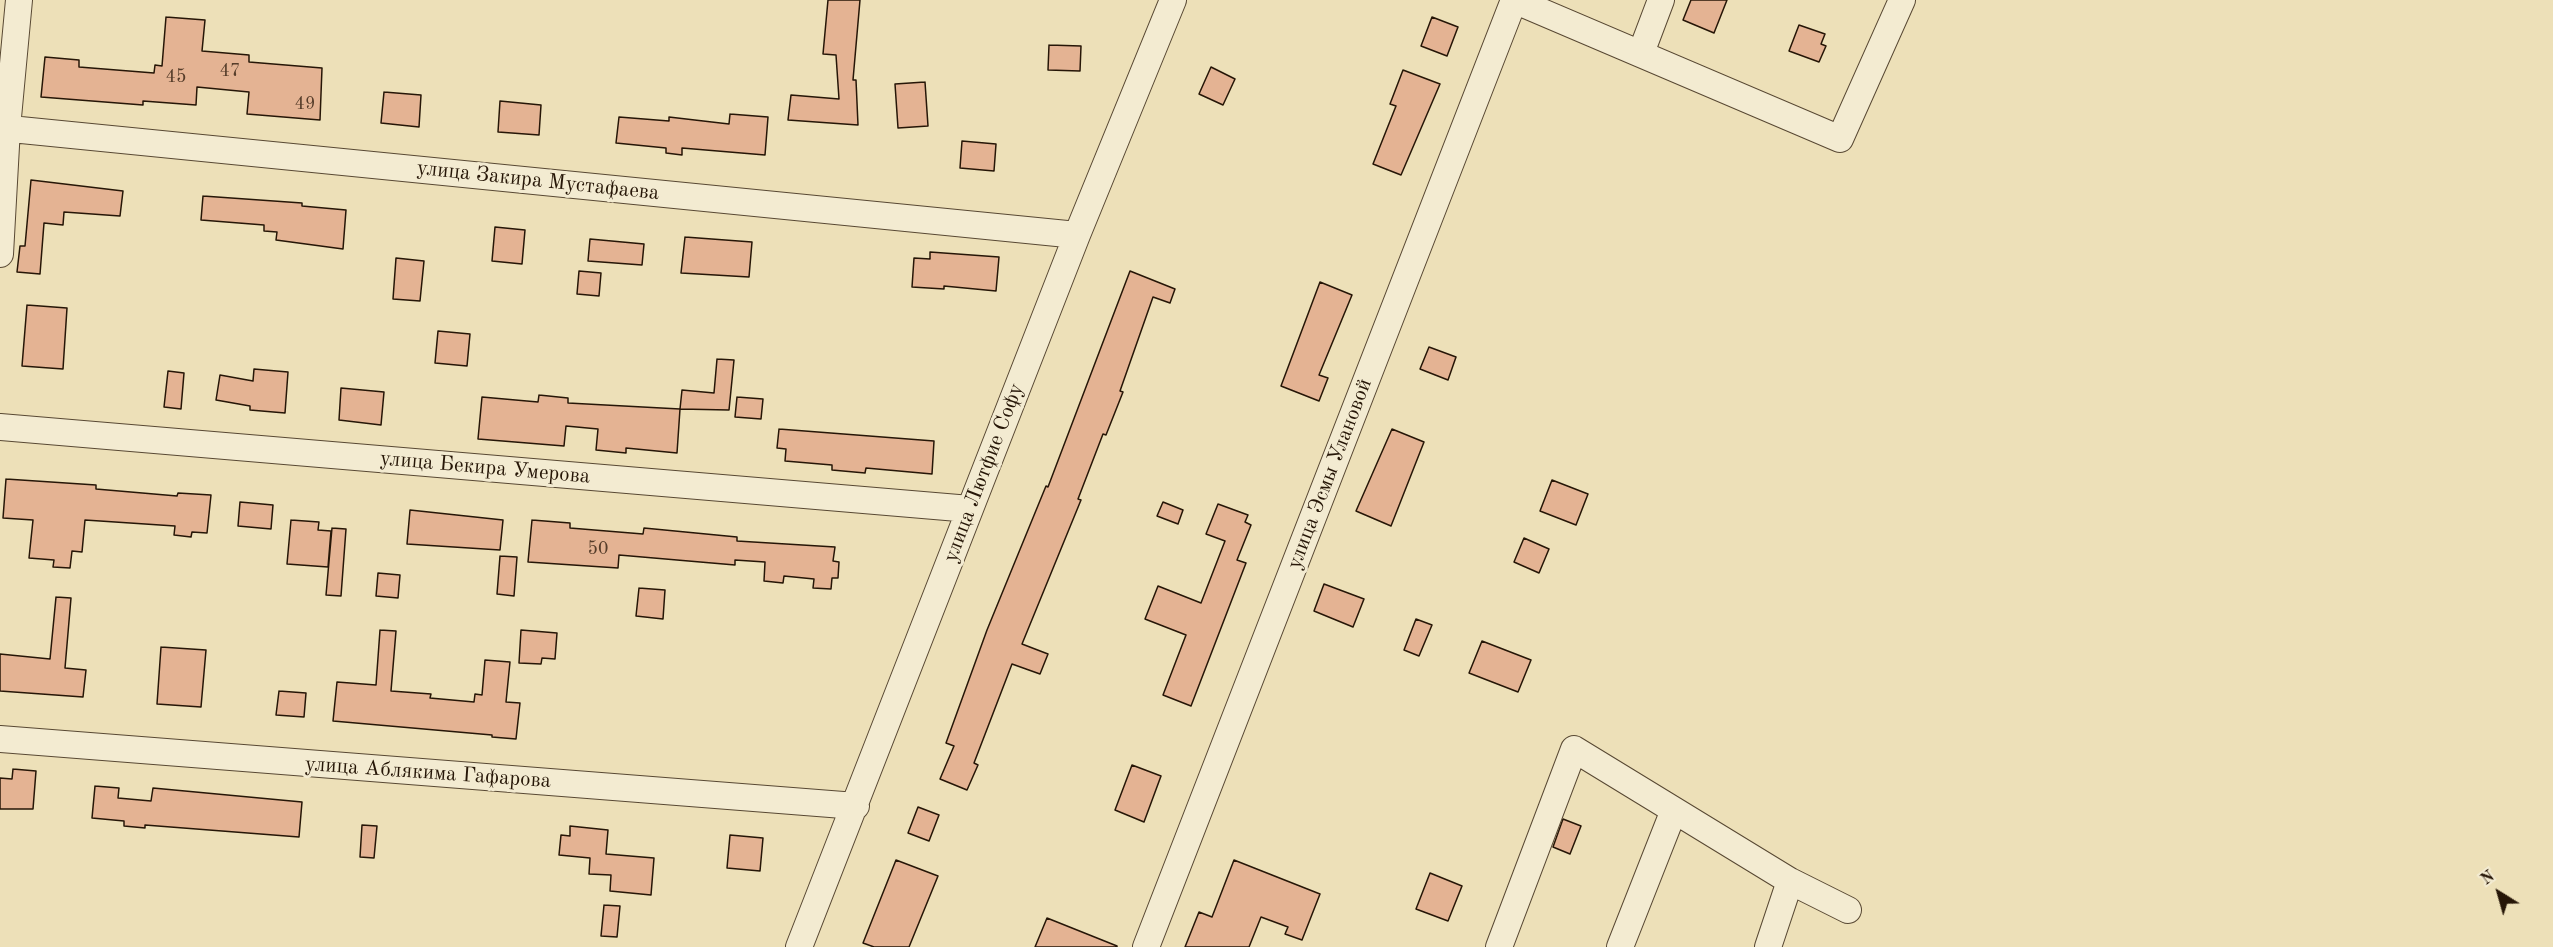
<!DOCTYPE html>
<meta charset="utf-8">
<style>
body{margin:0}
#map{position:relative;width:2553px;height:947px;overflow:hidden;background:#ede0b8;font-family:"Old Standard TT",serif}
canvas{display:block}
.north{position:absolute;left:2469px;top:863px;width:60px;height:60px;-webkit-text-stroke:4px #f3ebd1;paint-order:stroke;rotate:323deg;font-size:16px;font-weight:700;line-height:24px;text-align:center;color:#261607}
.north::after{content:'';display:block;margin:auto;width:21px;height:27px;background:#261607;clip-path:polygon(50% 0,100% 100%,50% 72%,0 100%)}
</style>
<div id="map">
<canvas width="2553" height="947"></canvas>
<div class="north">N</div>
</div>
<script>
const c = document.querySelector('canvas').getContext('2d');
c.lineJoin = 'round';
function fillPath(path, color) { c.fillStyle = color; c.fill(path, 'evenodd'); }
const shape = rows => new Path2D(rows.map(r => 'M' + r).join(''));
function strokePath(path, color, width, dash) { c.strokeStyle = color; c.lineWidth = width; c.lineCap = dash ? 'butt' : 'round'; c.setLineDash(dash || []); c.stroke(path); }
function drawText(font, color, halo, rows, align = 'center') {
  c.font = font + ' "Old Standard TT",serif'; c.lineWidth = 6; c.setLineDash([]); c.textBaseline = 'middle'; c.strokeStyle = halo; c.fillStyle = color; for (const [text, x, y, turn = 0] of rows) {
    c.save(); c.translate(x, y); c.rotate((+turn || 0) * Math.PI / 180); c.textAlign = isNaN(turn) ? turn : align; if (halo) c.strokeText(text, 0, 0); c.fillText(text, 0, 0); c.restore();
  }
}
const building = shape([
 [828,0,860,0,853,80,856,80,858,125,788,120,791,95,839,99,836,55,823,54,828,0],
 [1691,0,1727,0,1714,33,1683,20,1691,0],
 [166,17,205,20,202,51,249,55,249,62,322,68,320,120,247,114,249,92,197,87,196,105,143,101,143,105,41,97,45,57,79,60,79,67,154,73,155,65,162,66,166,17],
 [1432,17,1458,27,1447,56,1421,46,1432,17],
 [1799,25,1825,34,1821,44,1826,46,1819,62,1789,51,1799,25],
 [1049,45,1081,46,1080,71,1048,70,1049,45],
 [1211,67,1235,79,1223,105,1199,94,1211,67],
 [1403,70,1440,84,1401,175,1373,164,1396,106,1390,104,1403,70],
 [925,82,928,126,898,128,895,84,925,82],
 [384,92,421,95,419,127,381,123,384,92],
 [500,101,541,105,539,135,498,132,500,101],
 [730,114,768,117,765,155,682,148,682,155,666,153,666,148,616,143,619,117,669,121,669,117,729,124,730,114],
 [962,141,996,144,994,171,960,168,962,141],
 [31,180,123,191,120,216,64,212,63,225,44,223,40,274,17,272,20,246,25,246,31,180],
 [203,196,302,203,302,206,346,210,343,249,276,240,277,232,264,231,264,225,201,220,203,196],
 [495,227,525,230,522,264,492,261,495,227],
 [685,237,752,242,749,277,681,273,685,237],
 [590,239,644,244,642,265,588,261,590,239],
 [930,252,999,257,996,291,944,286,944,289,912,287,914,258,930,259,930,252],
 [396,258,424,261,420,301,393,299,396,258],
 [579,271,601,273,599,296,577,294,579,271],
 [1130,271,1175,289,1170,303,1153,297,1120,391,1123,392,1106,435,1103,434,1078,499,1081,500,1022,644,1048,654,1040,674,1012,664,974,763,978,765,967,790,940,779,954,746,946,743,987,630,1046,486,1048,487,1130,271],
 [1320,282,1352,295,1319,375,1328,378,1319,401,1281,386,1320,282],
 [27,305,67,308,63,369,22,366,27,305],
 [438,331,470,334,467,366,435,363,438,331],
 [1429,347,1456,357,1448,380,1420,369,1429,347],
 [717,359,734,360,729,410,680,409,682,390,714,393,717,359],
 [254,369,288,372,285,413,250,410,250,406,216,400,220,375,253,381,254,369],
 [168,371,184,373,181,409,164,407,168,371],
 [341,388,384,392,381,425,339,420,341,388],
 [539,395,568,398,568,403,680,409,677,453,626,448,626,453,596,450,598,429,566,426,564,446,478,439,482,397,538,402,539,395],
 [737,397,763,399,761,419,735,417,737,397],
 [779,429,934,441,932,474,866,468,865,473,832,470,832,465,785,461,786,449,777,448,779,429],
 [1392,429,1424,442,1391,526,1356,511,1392,429],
 [6,479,96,485,96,489,177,496,178,493,211,495,207,533,192,532,191,537,174,535,175,526,85,520,82,552,72,551,70,568,53,567,54,560,29,558,33,520,3,518,6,479],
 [1552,480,1588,494,1576,525,1540,511,1552,480],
 [240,502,273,505,271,529,238,526,240,502],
 [1163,502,1183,510,1178,524,1157,516,1163,502],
 [1218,504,1248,515,1245,522,1251,525,1237,560,1246,563,1191,706,1163,695,1186,635,1145,619,1158,586,1201,603,1225,541,1206,534,1218,504],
 [410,510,503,520,500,550,407,544,410,510],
 [291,520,319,522,318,530,331,531,328,567,287,564,291,520],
 [532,520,570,523,570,528,643,534,644,528,737,537,737,541,835,547,833,561,839,562,838,578,832,578,831,589,813,588,814,579,784,576,783,583,764,581,765,562,735,560,735,565,619,555,618,568,528,562,532,520],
 [332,528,346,529,341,596,326,595,332,528],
 [1524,538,1549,549,1539,573,1514,562,1524,538],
 [500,556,517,557,514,596,497,594,500,556],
 [378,573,400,575,398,598,376,596,378,573],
 [1324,584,1364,599,1353,627,1314,611,1324,584],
 [639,588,665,590,663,619,636,616,639,588],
 [56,597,71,598,65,668,86,670,83,697,0,691,0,654,50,659,56,597],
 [1416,619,1432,625,1419,656,1404,650,1416,619],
 [380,630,396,631,391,691,431,694,430,698,474,702,475,694,482,695,485,660,510,662,506,702,520,703,516,739,492,737,492,735,333,721,337,682,376,685,380,630],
 [521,630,557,633,555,659,542,658,541,664,519,663,521,630],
 [1482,641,1531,660,1518,692,1469,673,1482,641],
 [161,647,206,650,201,707,157,704,161,647],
 [279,691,306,693,304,717,276,715,279,691],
 [1132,765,1161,776,1144,822,1115,810,1132,765],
 [13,769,36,771,33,809,0,809,0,778,12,779,13,769],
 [95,786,119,788,118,798,151,801,153,788,302,802,299,837,145,825,145,828,124,826,124,821,92,818,95,786],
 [918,807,939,815,929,841,908,833,918,807],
 [1563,819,1581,826,1570,854,1553,847,1563,819],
 [362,825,377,826,374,858,360,857,362,825],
 [570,826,608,830,606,854,654,858,651,895,610,891,611,875,589,874,590,858,559,855,561,835,570,836,570,826],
 [730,835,763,838,760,871,727,868,730,835],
 [896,860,938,876,909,947,874,947,863,943,896,860],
 [1234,860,1320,894,1302,940,1285,934,1288,927,1261,917,1249,947,1185,947,1199,912,1212,917,1234,860],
 [1430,873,1462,886,1448,921,1416,909,1430,873],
 [604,905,620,906,617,937,601,936,604,905],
 [1047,918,1117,946,1117,947,1035,947,1047,918]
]);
fillPath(building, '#e4b393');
strokePath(building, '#261607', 1.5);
const minor = shape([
 [1514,0,1840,139,1902,0],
 [1641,53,1661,0],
 [0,128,1077,235],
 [0,254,7,128,19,0],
 [0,427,970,509],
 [0,739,856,806],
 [799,947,1077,235,1173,0],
 [1146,947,1514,0],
 [1499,947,1574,749,1790,881,1848,910],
 [1620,947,1674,810],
 [1768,947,1790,881]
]);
strokePath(minor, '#584833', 28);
strokePath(minor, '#f3ebd1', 26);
drawText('18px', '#563d2a', null, [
 ["47",230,71],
 ["45",176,77],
 ["49",305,104],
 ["50",598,549]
]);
drawText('21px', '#261607', '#f3ebd1', [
 ["улица Закира Мустафаева",538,181,6],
 ["улица Бекира Умерова",485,468,5],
 ["улица Лютфие Софу",984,473,-69],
 ["улица Эсмы Улановой",1330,474,-69],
 ["улица Аблякима Гафарова",428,773,4]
]);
</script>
